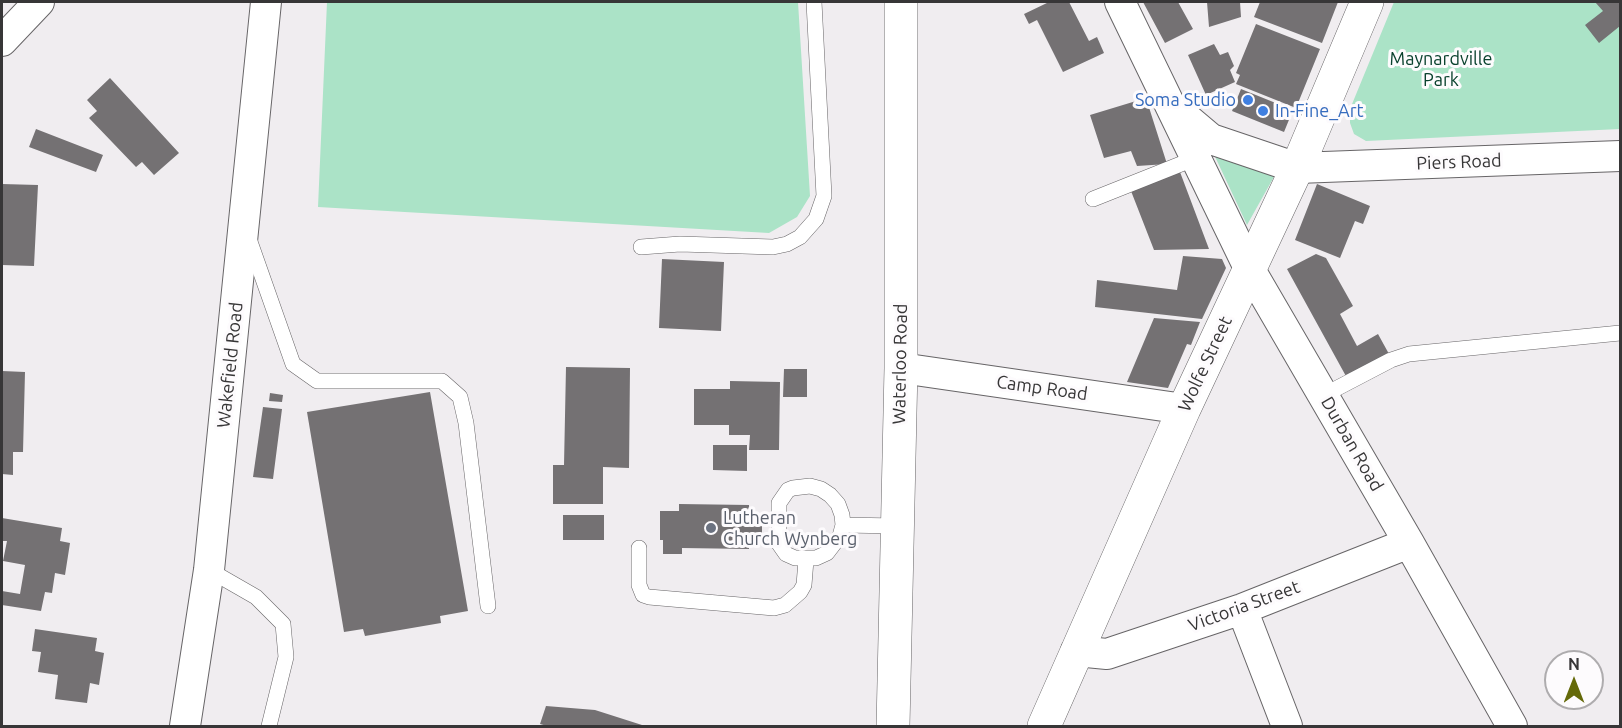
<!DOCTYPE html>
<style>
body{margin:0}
#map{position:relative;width:1622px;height:728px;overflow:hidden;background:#f0edf0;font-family:Ubuntu,sans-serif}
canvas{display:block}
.frame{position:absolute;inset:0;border:3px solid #373637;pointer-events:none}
.north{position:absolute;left:1544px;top:650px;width:60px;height:60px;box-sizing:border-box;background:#fdfbfd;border:2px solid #aeacae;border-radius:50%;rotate:0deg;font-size:16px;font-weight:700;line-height:24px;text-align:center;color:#373637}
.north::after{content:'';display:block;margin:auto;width:21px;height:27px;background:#646909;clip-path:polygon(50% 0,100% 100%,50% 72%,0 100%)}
</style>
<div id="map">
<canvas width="1622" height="728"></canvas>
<div class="frame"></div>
<div class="north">N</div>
</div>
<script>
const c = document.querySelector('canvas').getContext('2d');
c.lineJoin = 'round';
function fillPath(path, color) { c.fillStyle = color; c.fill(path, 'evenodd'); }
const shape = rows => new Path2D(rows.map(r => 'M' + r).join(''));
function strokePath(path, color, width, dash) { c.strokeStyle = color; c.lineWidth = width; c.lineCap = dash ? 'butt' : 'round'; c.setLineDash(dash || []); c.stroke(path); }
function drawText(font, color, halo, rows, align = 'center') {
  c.font = font + ' Ubuntu,sans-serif'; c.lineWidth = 6; c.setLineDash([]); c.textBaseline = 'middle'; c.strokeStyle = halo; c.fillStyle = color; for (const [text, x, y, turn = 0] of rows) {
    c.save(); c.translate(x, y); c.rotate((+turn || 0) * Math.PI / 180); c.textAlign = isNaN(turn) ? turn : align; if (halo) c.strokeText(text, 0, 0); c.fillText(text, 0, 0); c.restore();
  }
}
fillPath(shape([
 [327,2,798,2,810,196,797,217,769,233,318,207],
 [1394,2,1620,2,1620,129,1366,141,1354,134,1350,123,1350,109],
 [1211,148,1275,175,1247,225]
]), '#abe3c7');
fillPath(shape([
 [1049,2,1069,2,1089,41,1097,37,1104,53,1063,72,1037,20,1029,24,1024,14],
 [1143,2,1178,2,1193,29,1165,43],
 [1207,2,1240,2,1241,17,1209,27],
 [1260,2,1338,2,1322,43,1254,17],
 [1595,2,1620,2,1620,26,1599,43,1585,25,1603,11],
 [1256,24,1320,49,1296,108,1236,84,1240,75,1236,73],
 [1214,44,1220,55,1228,52,1234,66,1230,70,1235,82,1206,95,1188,55],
 [110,78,179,153,154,175,142,162,136,167,89,118,97,111,87,100],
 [1241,89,1293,110,1284,132,1232,111],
 [1146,98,1167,164,1137,166,1131,151,1104,158,1090,115],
 [36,129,103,155,96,172,29,147],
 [1180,172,1209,249,1154,250,1131,191],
 [2,184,38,185,34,266,2,265],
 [1317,184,1370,206,1363,224,1355,221,1340,258,1295,240],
 [1316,254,1326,258,1353,306,1340,314,1357,346,1378,334,1389,354,1347,378,1287,269],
 [1183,256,1222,259,1226,268,1202,319,1095,307,1097,280,1177,290],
 [662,259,724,262,721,331,659,328],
 [1154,318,1200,322,1191,345,1187,344,1168,388,1127,382],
 [566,367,630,368,629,468,603,467,603,504,553,504,553,465,564,465],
 [784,369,807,369,807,397,783,397],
 [2,371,25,372,23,452,13,452,13,475,2,474],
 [730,381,780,382,779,450,749,450,750,435,729,435,729,425,694,425,694,389,730,389],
 [430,392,468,611,440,616,441,623,365,636,363,629,344,632,307,412],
 [270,393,283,395,282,402,269,401],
 [263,407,282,409,273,479,253,477],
 [713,445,747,445,747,471,713,470],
 [679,504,749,505,749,517,762,518,762,539,749,538,749,549,682,548,682,554,663,554,663,540,660,540,660,511,679,511],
 [563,515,604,515,604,540,563,540],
 [2,518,62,528,60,541,70,543,65,575,55,573,52,593,45,592,41,611,2,605,2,591,20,594,25,565,3,561,7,541,2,541],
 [35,629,97,638,95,651,104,653,99,685,90,683,87,703,55,699,58,675,38,672,41,652,32,651],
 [546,706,595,710,642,725,642,726,547,726,540,724]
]), '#747173');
const lane = shape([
 [1093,199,1196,158],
 [249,239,293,364,317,381,442,381,460,397,466,423,488,606],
 [641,247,680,244,773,247,787,244,800,237,816,219,824,196,814,2],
 [1324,395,1391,360,1409,354,1620,333],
 [810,486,821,489,830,495,838,504,842,515,843,525,840,536,827,553,816,558,795,558,786,554,779,544,779,503,788,490,793,488,810,486],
 [843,525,897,526],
 [639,548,639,585,643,595,649,597,774,608,785,605,800,592,804,585,806,560],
 [209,570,256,597,283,624,286,657,269,726]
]);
const street = shape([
 [1120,2,1249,268,1409,543,1512,726],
 [2,41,39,2],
 [1179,112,1211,139,1297,168,1620,156],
 [901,368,1184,409],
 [1242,609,1287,726],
 [1076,651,1107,654,1242,609,1409,543],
 [185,726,209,570,266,2]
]);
const secondary = shape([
 [893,726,901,368,901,2],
 [1044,726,1184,409,1297,168,1367,2]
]);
strokePath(lane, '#676567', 16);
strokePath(street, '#676567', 32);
strokePath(secondary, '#676567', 34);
strokePath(lane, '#fff', 15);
strokePath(street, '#fff', 30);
strokePath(secondary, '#fff', 33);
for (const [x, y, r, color] of [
 [1248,100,6,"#3f7fe0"],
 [1263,111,6,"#3f7fe0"],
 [711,528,6,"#6b7280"]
]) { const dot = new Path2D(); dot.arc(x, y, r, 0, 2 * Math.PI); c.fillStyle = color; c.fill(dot); strokePath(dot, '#fdfbfd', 2); }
drawText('18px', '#0a422e', '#fdfbfd', [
 ["Maynardville",1441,59],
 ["Park",1441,80]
]);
drawText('18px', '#366cbe', '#fdfbfd', [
 ["Soma Studio",1236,100],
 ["In-Fine_Art",1275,111,"left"]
], 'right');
drawText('18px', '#373637', '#fdfbfd', [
 ["Piers Road",1459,162,-2],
 ["Waterloo Road",900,364,-89],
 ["Wolfe Street",1205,364,-65],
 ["Wakefield Road",230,365,-84],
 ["Camp Road",1042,388,8],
 ["Durban Road",1352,444,60],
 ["Victoria Street",1244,606,-20]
]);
drawText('18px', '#5b616d', '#fdfbfd', [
 ["Lutheran",723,518],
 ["Church Wynberg",723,539]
], 'left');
</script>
